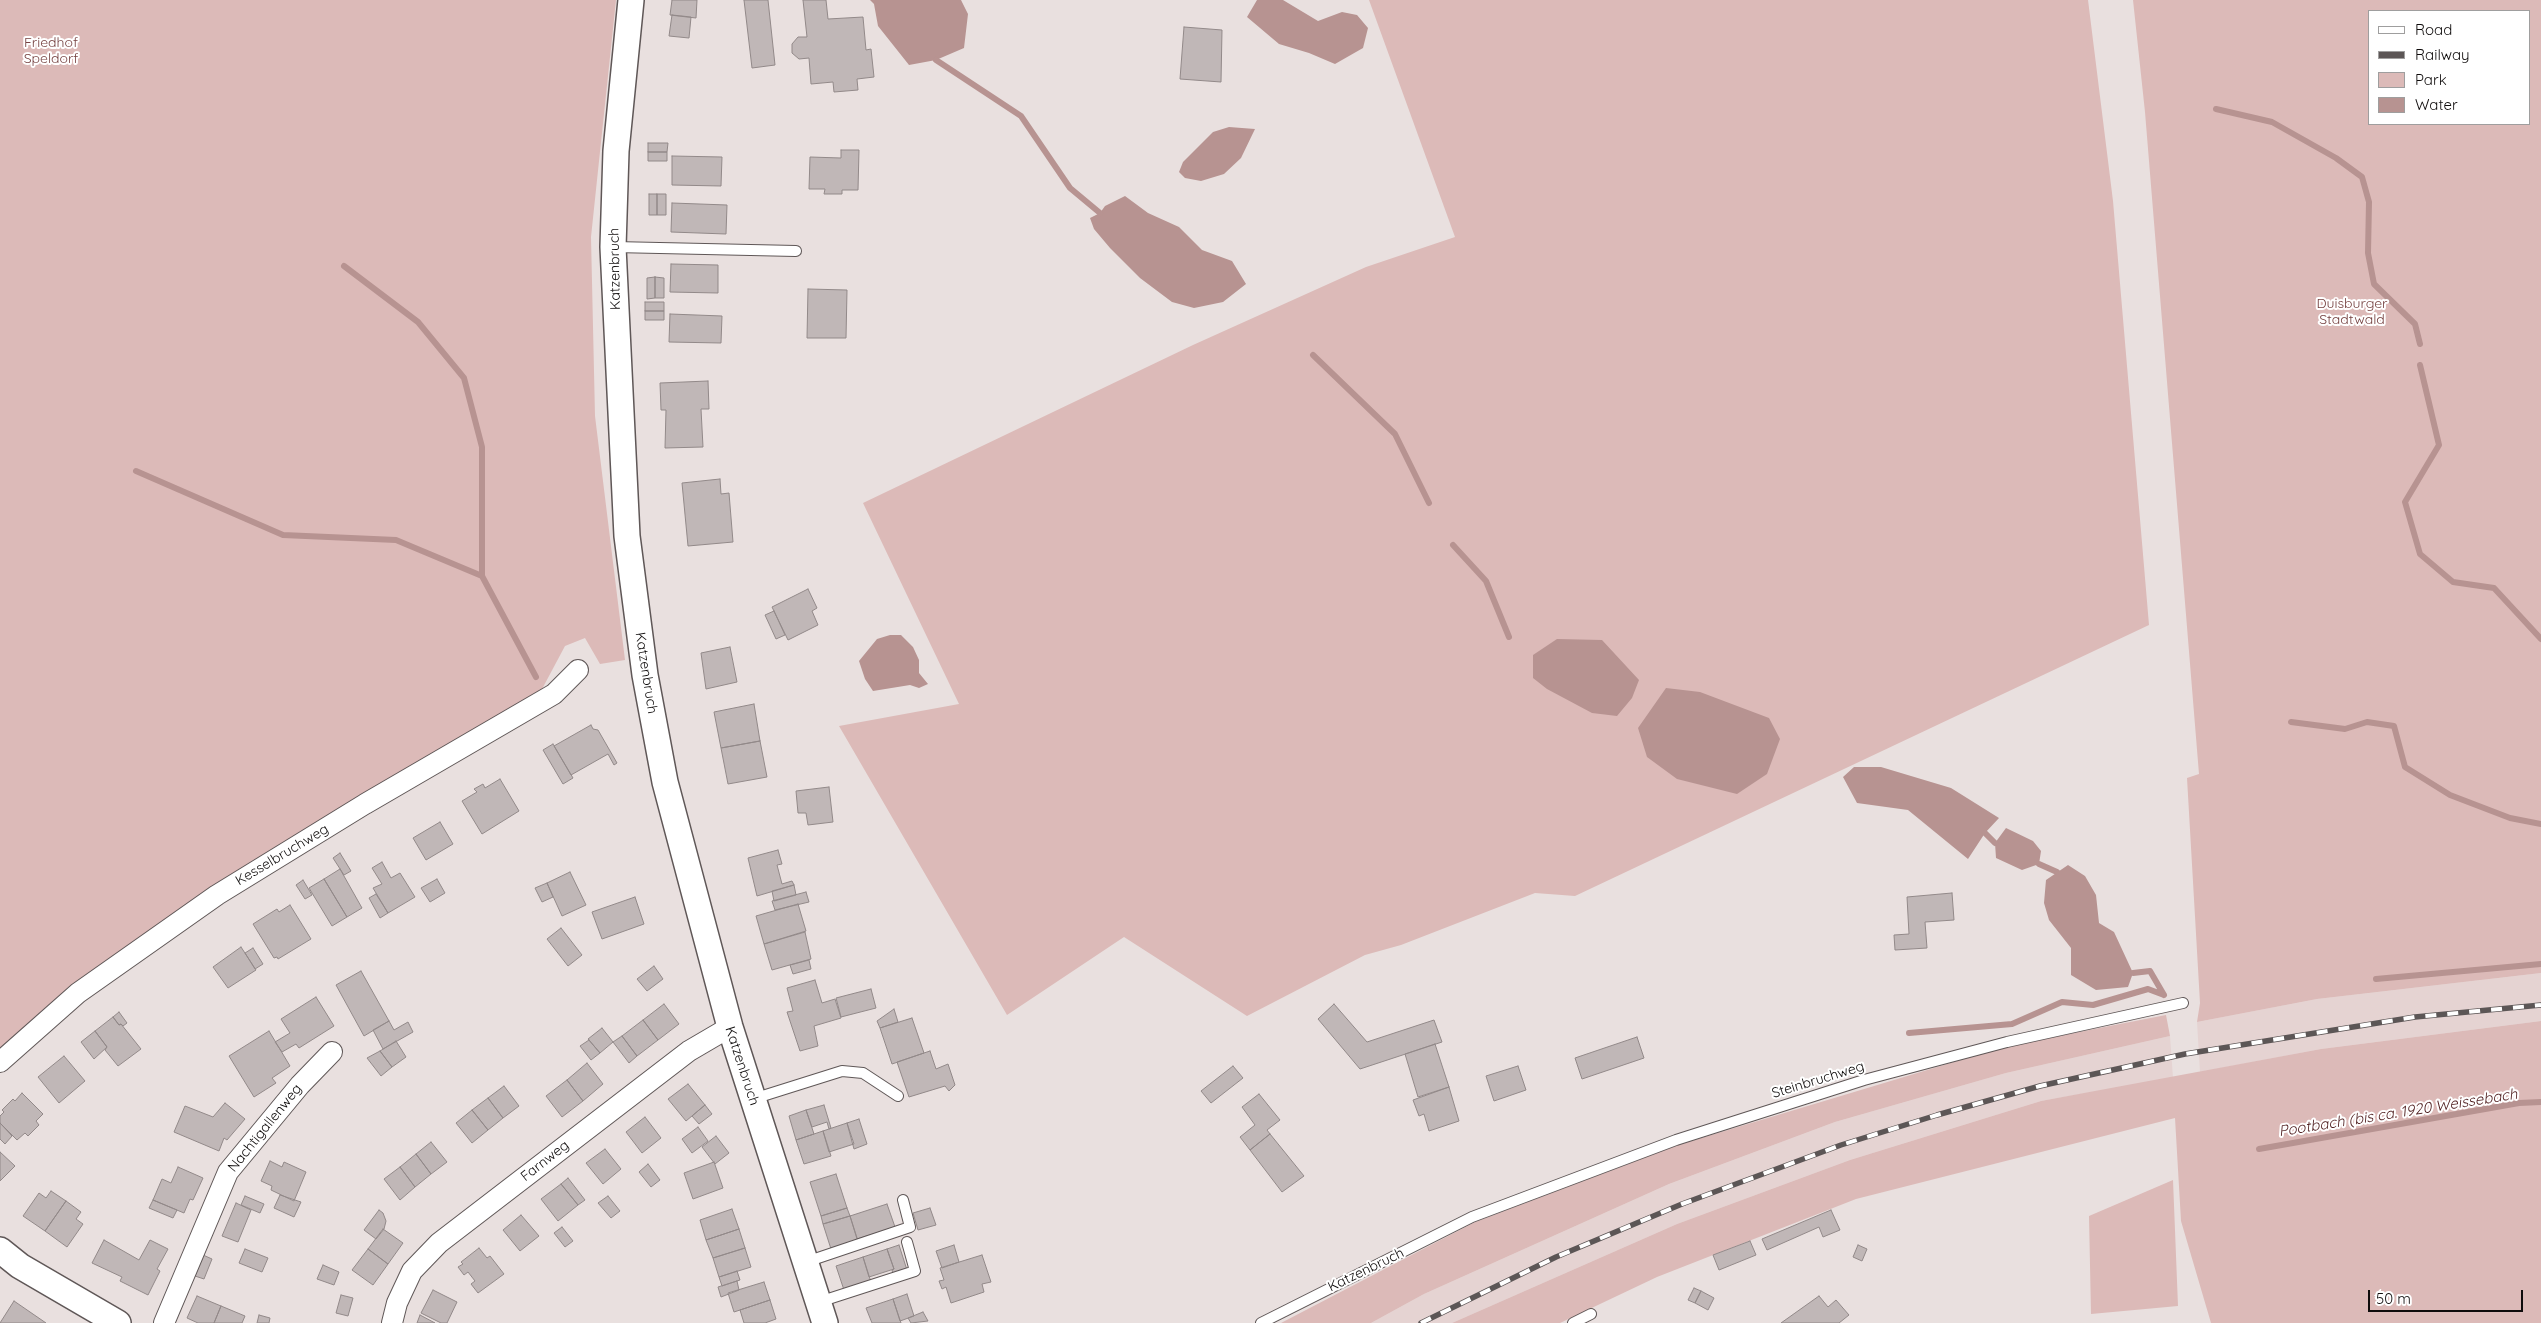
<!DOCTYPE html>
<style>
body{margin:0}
#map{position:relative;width:2541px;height:1323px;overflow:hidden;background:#e9e0df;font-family:Quicksand,sans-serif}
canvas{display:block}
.legend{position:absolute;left:2368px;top:10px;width:162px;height:115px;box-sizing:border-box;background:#fff;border:1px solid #9f9e9e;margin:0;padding:6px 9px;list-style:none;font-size:15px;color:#0f0c0c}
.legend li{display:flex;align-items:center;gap:10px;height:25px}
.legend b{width:25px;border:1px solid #9f9e9e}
.scale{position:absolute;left:2368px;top:1290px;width:155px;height:22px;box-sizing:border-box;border:2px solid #0f0c0c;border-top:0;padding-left:6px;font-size:15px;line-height:18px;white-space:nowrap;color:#0f0c0c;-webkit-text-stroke:4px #fff;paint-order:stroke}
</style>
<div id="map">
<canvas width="2541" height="1323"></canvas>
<ul class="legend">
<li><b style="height:6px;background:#fff"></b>Road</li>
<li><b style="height:6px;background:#5c5656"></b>Railway</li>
<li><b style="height:14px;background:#dcbab8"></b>Park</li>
<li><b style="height:14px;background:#b79391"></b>Water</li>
</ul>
<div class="scale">50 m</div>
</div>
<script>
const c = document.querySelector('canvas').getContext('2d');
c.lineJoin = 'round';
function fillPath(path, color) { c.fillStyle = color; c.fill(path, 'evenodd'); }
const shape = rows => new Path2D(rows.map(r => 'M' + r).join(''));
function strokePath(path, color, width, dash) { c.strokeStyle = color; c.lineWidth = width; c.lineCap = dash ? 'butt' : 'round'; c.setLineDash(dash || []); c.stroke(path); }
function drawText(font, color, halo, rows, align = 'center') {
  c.font = font + ' Quicksand,sans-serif'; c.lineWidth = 4; c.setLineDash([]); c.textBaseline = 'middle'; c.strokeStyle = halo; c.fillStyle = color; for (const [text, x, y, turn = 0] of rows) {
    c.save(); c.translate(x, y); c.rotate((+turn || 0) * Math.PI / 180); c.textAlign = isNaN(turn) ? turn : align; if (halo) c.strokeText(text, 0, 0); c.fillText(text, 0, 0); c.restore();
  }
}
fillPath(shape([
 [2541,973,2541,1021,2321,1049,2200,1072,2197,1022,2317,999],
 [2170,1036,2173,1078,2041,1101,1850,1160,1677,1224,1452,1323,1371,1323,1424,1294,1669,1184,1835,1122,2006,1073]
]), '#e5d3d2');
fillPath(shape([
 [0,0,616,0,591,237,595,416,625,660,600,664,585,638,565,646,541,691,0,1049],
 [1369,0,2088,0,2113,201,2149,625,1575,896,1535,893,1401,945,1365,955,1247,1016,1124,937,1007,1015,839,726,959,704,863,503,1193,345,1366,267,1455,237],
 [2133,0,2541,0,2541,973,2317,999,2197,1022,2200,1003,2187,778,2199,774,2145,112],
 [2370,11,2530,11,2530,124,2370,124],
 [2166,1015,2170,1036,2006,1073,1835,1122,1669,1184,1424,1294,1371,1323,1281,1323,1475,1222,1678,1145,2007,1046],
 [2541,1021,2541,1323,2211,1323,2181,1221,2175,1118,1856,1199,1657,1277,1560,1323,1452,1323,1677,1224,1850,1160,2041,1101,2321,1049],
 [2173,1180,2178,1306,2091,1314,2089,1216]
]), '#dcbab8');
fillPath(shape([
 [870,0,961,0,968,14,964,48,936,60,909,65,878,26,874,4],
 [1257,0,1283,0,1318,21,1342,12,1357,15,1368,28,1363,48,1335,64,1309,53,1279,44,1247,17],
 [1229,127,1255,129,1241,158,1224,174,1201,181,1185,178,1179,172,1183,162,1213,132],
 [1125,196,1148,213,1179,227,1202,250,1232,261,1246,284,1223,302,1194,308,1172,302,1140,278,1110,248,1094,229,1090,218,1100,213,1105,206],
 [890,635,901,635,913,647,919,660,919,673,928,684,919,688,910,685,873,691,865,679,859,661,877,639],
 [1557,639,1602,640,1639,680,1632,698,1617,716,1592,713,1547,689,1533,678,1533,655],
 [1666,688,1700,692,1769,718,1780,739,1767,774,1737,794,1677,779,1647,757,1638,728],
 [1854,767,1881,767,1951,788,1999,818,1985,833,1968,859,1908,810,1857,803,1843,777],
 [2006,828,2033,841,2041,851,2039,864,2022,870,1996,858,1995,843],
 [2068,865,2085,876,2096,895,2099,923,2114,932,2133,973,2128,987,2096,990,2071,975,2071,948,2049,920,2044,903,2046,880]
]), '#b79391');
strokePath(shape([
 [936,60,1021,116,1070,188,1100,213],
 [2216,109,2272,122,2336,158,2362,177,2369,202,2368,253,2374,284,2415,324,2420,344],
 [344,266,418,322,464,378,482,447,482,576,536,677],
 [1313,355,1395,434,1429,503],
 [2420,365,2439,445,2405,502,2420,554,2453,582,2494,588,2541,639],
 [136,471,283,535,396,540,482,576],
 [1453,545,1486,581,1509,637],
 [2291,722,2345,729,2367,722,2394,726,2405,767,2450,795,2510,818,2541,824],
 [1985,833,1995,843],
 [2039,864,2057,872],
 [2133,973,2150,971,2164,995],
 [2376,979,2541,964],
 [1909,1033,2012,1024,2062,1002,2093,1005,2148,989,2164,995],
 [2259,1149,2519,1103,2541,1102]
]), '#b79391', 6);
const building = shape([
 [672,0,697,0,696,18,670,15,672,0],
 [744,0,768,0,775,65,752,68,744,0],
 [803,0,826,0,828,19,863,17,866,50,871,49,874,77,857,79,858,90,834,92,833,82,811,84,809,58,799,59,792,53,792,44,798,37,807,37,803,0],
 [672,15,691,17,689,38,669,36,672,15],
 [1184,27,1222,30,1221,82,1180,79,1184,27],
 [648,143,668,143,667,152,648,152,648,143],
 [841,150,859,150,858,190,842,190,842,194,824,194,825,189,809,189,810,157,841,158,841,150],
 [648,152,667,152,667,161,648,161,648,152],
 [672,156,722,157,721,186,672,185,672,156],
 [649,194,657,194,657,215,649,215,649,194],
 [657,194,666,194,666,215,657,215,657,194],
 [672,203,727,205,726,234,671,232,672,203],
 [671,264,718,265,718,293,670,292,671,264],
 [655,277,655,298,647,299,647,278,655,277],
 [655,277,664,278,664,298,655,298,655,277],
 [808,289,847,290,846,338,807,338,808,289],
 [645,302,664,302,664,311,645,311,645,302],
 [645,311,664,311,664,320,645,320,645,311],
 [670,314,722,316,721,343,669,342,670,314],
 [708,381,709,409,701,409,703,447,665,448,666,410,661,410,660,383,708,381],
 [720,479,721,494,729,493,733,542,688,546,682,483,720,479],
 [808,589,817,608,812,611,818,625,788,640,772,607,808,589],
 [774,611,785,635,776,639,765,615,774,611],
 [730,647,737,682,706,689,701,653,730,647],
 [754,704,760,741,721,748,714,712,754,704],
 [591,725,593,729,598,730,617,763,614,765,608,754,571,775,554,746,591,725],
 [760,741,767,777,728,784,721,748,760,741],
 [553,744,573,778,563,784,543,750,553,744],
 [500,779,519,811,482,834,462,801,477,792,474,789,483,784,485,788,500,779],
 [829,787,833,822,808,825,806,813,798,813,796,791,829,787],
 [440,822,453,844,426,860,413,838,440,822],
 [778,850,782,864,777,865,782,884,792,881,794,885,757,896,748,858,778,850],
 [340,853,351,871,344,875,333,858,340,853],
 [382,862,391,878,400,873,415,897,388,913,373,888,382,884,372,868,382,862],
 [340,869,362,908,347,917,324,879,340,869],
 [570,872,586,905,562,916,547,883,570,872],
 [324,879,347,917,332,926,309,888,324,879],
 [437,879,445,893,430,902,421,888,437,879],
 [303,880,312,895,305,899,296,885,303,880],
 [547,883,553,897,542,902,535,888,547,883],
 [794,885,796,895,774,901,772,891,794,885],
 [806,892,809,902,775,910,772,901,806,892],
 [1952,893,1954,920,1925,922,1927,948,1895,950,1894,935,1909,934,1907,897,1952,893],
 [376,894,388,913,380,918,369,898,376,894],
 [635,897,644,924,602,939,592,912,635,897],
 [798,904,806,931,764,944,756,916,798,904],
 [290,905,311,939,278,959,277,957,274,958,253,924,277,909,279,912,290,905],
 [561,928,582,955,568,966,547,939,561,928],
 [805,932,811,959,772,970,764,944,805,932],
 [241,947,256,970,228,988,213,967,241,947],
 [253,948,263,964,255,969,245,953,253,948],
 [809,960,811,969,793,974,790,965,809,960],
 [654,966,663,979,647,991,637,979,654,966],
 [361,971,389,1021,364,1036,336,985,361,971],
 [815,980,822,1003,835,999,841,1018,814,1026,818,1046,800,1051,787,1012,793,1011,787,988,815,980],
 [871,989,876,1008,841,1017,836,998,871,989],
 [316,997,334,1026,299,1048,296,1044,282,1052,275,1042,290,1033,281,1019,316,997],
 [664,1004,679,1024,658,1040,643,1020,664,1004],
 [1334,1004,1367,1042,1434,1020,1442,1042,1360,1069,1318,1019,1334,1004],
 [894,1009,898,1022,880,1028,877,1021,894,1009],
 [119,1012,127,1023,123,1026,121,1024,119,1025,113,1017,119,1012],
 [113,1017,119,1025,121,1024,141,1049,118,1066,105,1050,107,1047,95,1031,113,1017],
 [912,1018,924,1053,892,1064,880,1028,912,1018],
 [643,1020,658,1040,637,1056,622,1036,643,1020],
 [389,1021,394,1030,408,1022,413,1032,383,1049,373,1030,389,1021],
 [602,1028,613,1042,600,1053,588,1039,602,1028],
 [95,1031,107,1047,94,1059,81,1042,95,1031],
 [269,1031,290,1066,272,1078,276,1083,254,1097,229,1056,269,1031],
 [622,1036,637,1056,629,1063,613,1042,622,1036],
 [1637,1037,1644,1058,1582,1079,1575,1058,1637,1037],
 [589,1040,600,1053,591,1060,580,1046,589,1040],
 [396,1041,406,1057,392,1067,380,1051,396,1041],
 [1435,1044,1449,1087,1418,1097,1405,1054,1435,1044],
 [380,1051,392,1067,381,1076,367,1058,380,1051],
 [930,1051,936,1069,948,1064,955,1085,949,1091,945,1086,909,1097,897,1062,930,1051],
 [64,1056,85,1081,59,1103,38,1077,64,1056],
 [587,1063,603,1084,583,1101,567,1080,587,1063],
 [1233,1066,1243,1078,1211,1103,1201,1091,1233,1066],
 [1518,1066,1526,1090,1494,1101,1486,1076,1518,1066],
 [567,1080,583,1101,562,1117,546,1096,567,1080],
 [688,1084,705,1105,686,1121,668,1099,688,1084],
 [504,1086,519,1106,503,1118,488,1098,504,1086],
 [1449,1087,1459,1121,1429,1131,1424,1114,1419,1116,1413,1100,1449,1087],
 [22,1093,43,1114,36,1121,39,1125,28,1136,25,1133,17,1140,0,1123,0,1116,4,1112,2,1110,13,1099,15,1101,22,1093],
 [1259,1094,1280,1120,1267,1130,1270,1134,1250,1150,1240,1137,1255,1125,1242,1107,1259,1094],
 [488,1098,503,1118,488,1130,472,1110,488,1098],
 [225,1103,245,1119,227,1140,224,1138,219,1151,174,1132,185,1106,213,1117,225,1103],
 [705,1105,712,1114,699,1124,692,1116,705,1105],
 [824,1105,831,1128,829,1129,827,1122,812,1127,806,1110,824,1105],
 [472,1110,488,1130,472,1143,456,1123,472,1110],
 [806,1110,814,1134,796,1140,789,1116,806,1110],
 [645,1117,661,1138,642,1153,626,1132,645,1117],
 [859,1119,867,1144,854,1149,847,1123,859,1119],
 [0,1123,12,1136,5,1144,0,1139,0,1123],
 [847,1123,854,1144,829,1152,823,1131,847,1123],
 [698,1127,708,1141,692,1153,682,1139,698,1127],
 [823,1131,831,1156,804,1164,796,1140,823,1131],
 [1270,1134,1304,1176,1282,1192,1250,1150,1270,1134],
 [716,1136,729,1153,715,1164,702,1147,716,1136],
 [431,1142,447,1162,431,1174,416,1154,431,1142],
 [605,1149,621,1169,603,1184,586,1163,605,1149],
 [0,1152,15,1166,0,1181,0,1152],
 [416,1154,431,1174,415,1187,400,1167,416,1154],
 [270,1161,282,1167,284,1162,306,1172,294,1201,271,1190,272,1186,261,1181,270,1161],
 [714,1162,723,1188,693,1199,684,1173,714,1162],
 [648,1164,660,1180,651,1187,639,1172,648,1164],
 [178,1167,203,1178,193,1200,190,1199,184,1213,153,1200,162,1179,171,1183,178,1167],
 [400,1167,415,1187,400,1200,384,1179,400,1167],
 [836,1174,847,1208,821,1216,810,1182,836,1174],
 [568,1178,585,1200,578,1205,561,1184,568,1178],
 [561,1184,578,1205,558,1221,541,1199,561,1184],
 [51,1191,66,1201,45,1231,23,1216,39,1193,46,1198,51,1191],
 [280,1195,301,1202,294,1217,274,1208,280,1195],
 [245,1196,264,1204,260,1213,241,1205,245,1196],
 [608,1196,620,1211,611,1218,598,1203,608,1196],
 [153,1200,177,1210,173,1218,149,1208,153,1200],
 [66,1201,81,1212,76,1219,83,1224,67,1247,45,1231,66,1201],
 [236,1203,251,1210,238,1242,222,1236,236,1203],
 [887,1204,895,1227,857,1239,850,1216,887,1204],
 [847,1208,850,1216,823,1224,821,1216,847,1208],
 [930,1208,936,1225,918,1230,913,1213,930,1208],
 [732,1209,739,1229,706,1240,700,1220,732,1209],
 [379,1210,383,1213,386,1221,384,1229,376,1239,364,1230,379,1210],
 [1831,1210,1840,1230,1823,1237,1819,1227,1767,1250,1762,1239,1831,1210],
 [521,1215,539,1236,520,1251,503,1230,521,1215],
 [850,1216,858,1241,831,1249,823,1224,850,1216],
 [562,1227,573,1241,565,1247,554,1233,562,1227],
 [383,1229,403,1243,388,1264,368,1249,383,1229],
 [739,1229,745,1248,713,1258,706,1240,739,1229],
 [104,1240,139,1260,150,1240,168,1249,157,1269,160,1271,148,1295,120,1281,122,1277,92,1263,104,1240],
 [1750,1241,1756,1255,1719,1270,1713,1255,1750,1241],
 [899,1245,907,1270,893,1274,892,1270,894,1269,887,1249,899,1245],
 [954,1245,959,1262,942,1268,936,1251,954,1245],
 [1858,1245,1867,1249,1862,1261,1853,1257,1858,1245],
 [479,1248,487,1258,490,1256,504,1274,478,1293,471,1284,475,1281,468,1272,464,1275,458,1267,463,1264,461,1262,479,1248],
 [745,1248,751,1267,719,1277,713,1258,745,1248],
 [245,1249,268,1258,262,1272,239,1263,245,1249],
 [368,1249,388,1264,373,1285,352,1270,368,1249],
 [887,1249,894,1269,869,1277,863,1257,887,1249],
 [203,1255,212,1259,204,1279,195,1276,203,1255],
 [982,1255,991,1282,982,1284,984,1292,951,1303,946,1287,942,1289,939,1281,944,1280,940,1268,982,1255],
 [863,1257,871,1282,844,1290,836,1266,863,1257],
 [323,1265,339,1272,334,1285,317,1279,323,1265],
 [737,1271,740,1280,722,1286,719,1277,737,1271],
 [737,1281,739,1290,721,1297,718,1287,737,1281],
 [764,1282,770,1300,734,1312,728,1293,764,1282],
 [1694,1288,1701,1291,1695,1303,1688,1300,1694,1288],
 [433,1290,457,1302,447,1323,441,1323,421,1313,433,1290],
 [1701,1291,1714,1298,1708,1310,1695,1303,1701,1291],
 [907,1294,914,1316,900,1321,893,1299,907,1294],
 [341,1295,353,1298,348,1316,336,1313,341,1295],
 [197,1296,221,1306,214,1323,198,1323,187,1318,197,1296],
 [1819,1296,1828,1307,1836,1300,1849,1315,1839,1323,1781,1323,1819,1296],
 [893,1299,901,1323,872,1323,866,1308,893,1299],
 [770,1300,776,1319,765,1323,744,1323,740,1310,770,1300],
 [14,1301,46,1323,0,1323,14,1301],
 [221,1306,245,1316,242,1323,214,1323,221,1306],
 [923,1312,928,1321,911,1323,908,1318,923,1312],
 [259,1315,270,1318,269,1323,257,1323,259,1315],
 [420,1315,435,1323,417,1323,420,1315]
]);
fillPath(building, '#c0b7b7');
strokePath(building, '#928989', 1);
const service = shape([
 [614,247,796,251],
 [753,1099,842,1071,863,1073,898,1096],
 [806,1262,910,1227,903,1200],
 [819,1302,915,1271,907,1242],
 [1261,1323,1472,1217,1676,1140,1864,1080,2007,1042,2183,1003],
 [1573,1323,1591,1314]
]);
const minor = shape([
 [0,1062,78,993,217,895,365,804,554,694,578,670],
 [164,1323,228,1172,300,1085,332,1052],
 [392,1323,397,1303,412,1271,439,1243,689,1051,730,1027]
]);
const tertiary = shape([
 [631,0,616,151,613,247,627,536,645,675,665,782,730,1027,825,1323],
 [0,1250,20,1266,118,1323]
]);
strokePath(service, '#5f5757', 12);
strokePath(minor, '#5f5757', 22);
strokePath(tertiary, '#5f5757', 28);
strokePath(service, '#fff', 10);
strokePath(minor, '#fff', 20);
strokePath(tertiary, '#fff', 25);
const rail = shape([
 [1421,1323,1556,1257,1682,1204,1841,1145,1937,1115,2040,1086,2185,1054,2415,1017,2541,1005]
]);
strokePath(rail, '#5c5656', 5.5);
strokePath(rail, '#fff', 4, [11]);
drawText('14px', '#764241', '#fff', [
 ["Friedhof",51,43],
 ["Speldorf",51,59],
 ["Duisburger",2352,304],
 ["Stadtwald",2352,320]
]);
drawText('14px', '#0f0c0c', '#fff', [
 ["Katzenbruch",615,269,-91],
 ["Katzenbruch",646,673,81],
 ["Kesselbruchweg",282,855,-31],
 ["Katzenbruch",742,1066,72],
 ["Steinbruchweg",1818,1080,-17],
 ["Nachtigallenweg",265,1128,-51],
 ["Farnweg",545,1161,-38],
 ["Katzenbruch",1366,1270,-26]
]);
drawText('italic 15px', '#4e1d1e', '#fff', [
 ["Pootbach (bis ca. 1920 Weissebach",2398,1113,-9]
]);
</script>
